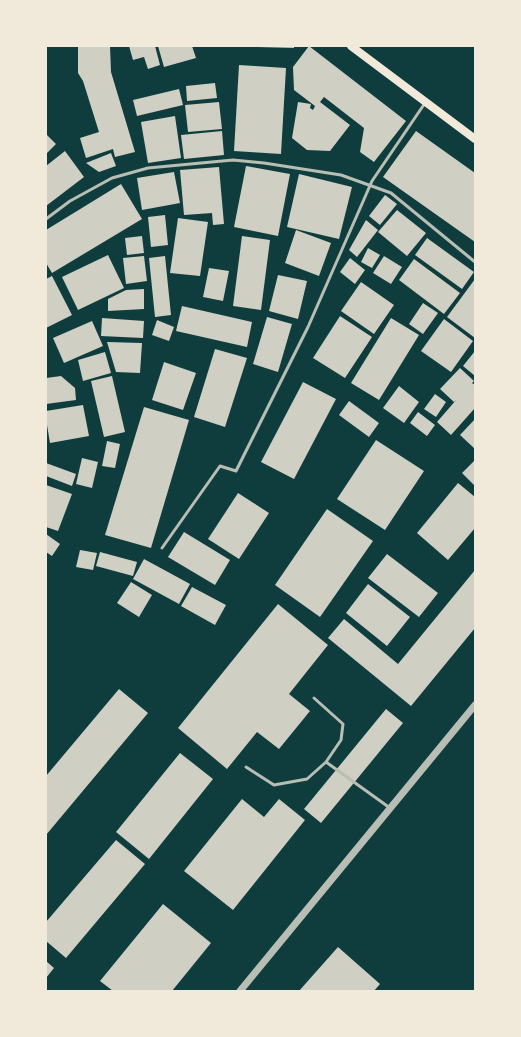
<!DOCTYPE html>
<style>
body{margin:0}
#map{position:relative;width:521px;height:1037px;overflow:hidden;background:#0f3d3e;font-family:Ubuntu,sans-serif}
canvas{display:block}
.frame{position:absolute;inset:0;border:47px solid #f1e9da;pointer-events:none}
</style>
<div id="map">
<canvas width="521" height="1037"></canvas>
<div class="frame"></div>
</div>
<script>
const c = document.querySelector('canvas').getContext('2d');
c.lineJoin = 'round';
function fillPath(path, color) { c.fillStyle = color; c.fill(path, 'evenodd'); }
const shape = rows => new Path2D(rows.map(r => 'M' + r).join(''));
function strokePath(path, color, width, dash) { c.strokeStyle = color; c.lineWidth = width; c.lineCap = dash ? 'butt' : 'round'; c.setLineDash(dash || []); c.stroke(path); }
fillPath(shape([
 [78,46,110,46,111,72,135,152,115,157,113,149,86,158,80,138,99,132,83,81,78,73],
 [129,46,155,46,160,65,148,69,144,57,133,60],
 [158,46,192,46,196,58,164,67],
 [257,46,294,46,294,48,257,47],
 [309,46,406,121,374,162,360,152,364,128,324,97,320,102,350,125,330,151,307,150,292,138,298,102,311,104,310,108,313,110,315,106,294,90,293,67],
 [239,65,286,68,281,154,234,151],
 [215,83,217,98,187,101,186,86],
 [179,89,183,105,137,116,133,100],
 [219,102,222,129,188,132,185,105],
 [175,116,181,158,148,163,141,122],
 [222,131,224,155,184,159,181,135],
 [416,131,475,173,475,242,383,177],
 [46,134,56,144,46,154],
 [65,151,84,177,46,206,46,166],
 [111,153,116,166,99,172,86,163],
 [246,166,290,174,278,236,234,227],
 [219,167,224,224,213,225,212,213,184,215,180,170],
 [174,172,180,203,142,210,137,178],
 [299,174,352,187,339,239,287,227],
 [121,184,142,219,52,273,46,263,46,230],
 [385,195,397,204,380,225,369,216],
 [397,210,426,233,407,256,378,232],
 [165,215,168,245,151,247,148,217],
 [178,218,208,222,200,276,170,273],
 [366,220,378,230,357,257,349,250],
 [296,230,331,243,319,276,285,263],
 [142,236,144,253,127,255,125,238],
 [242,236,270,240,261,310,233,306],
 [427,238,474,272,462,289,415,255],
 [368,248,380,255,372,268,361,262],
 [108,255,124,288,78,310,62,277],
 [144,256,147,281,126,284,123,258],
 [165,256,171,315,155,317,149,258],
 [384,256,402,267,391,284,373,273],
 [350,258,365,270,355,284,340,272],
 [414,259,460,293,444,314,399,280],
 [209,268,229,271,223,301,203,297],
 [278,275,307,281,298,319,269,311],
 [52,276,72,315,46,328,46,279],
 [475,279,475,338,447,317],
 [361,282,394,305,374,334,341,311],
 [144,289,144,309,108,311,108,299,126,290],
 [423,303,438,313,423,334,409,324],
 [182,306,252,322,247,347,176,331],
 [340,316,372,337,345,378,313,358],
 [267,317,292,324,278,372,253,364],
 [102,318,144,321,143,338,101,336],
 [391,318,419,335,379,400,351,383],
 [444,319,473,341,451,372,421,351],
 [157,320,174,327,169,341,152,335],
 [92,321,103,346,64,363,53,338],
 [107,342,142,343,140,373,116,372],
 [215,349,247,358,225,427,194,417],
 [475,351,475,376,463,366],
 [105,352,111,373,83,381,78,360],
 [164,362,196,373,183,410,152,400],
 [460,368,474,381,472,383,475,385,475,408,451,435,437,422,457,399,454,402,440,389],
 [61,376,75,388,76,400,46,404,46,378],
 [112,376,125,432,104,437,91,381],
 [303,382,336,399,294,479,261,462],
 [399,386,419,402,404,423,383,408],
 [435,394,446,402,436,417,424,409],
 [349,401,379,423,369,437,339,415],
 [83,405,89,436,50,443,46,419,46,411],
 [144,407,189,420,151,548,105,535],
 [418,412,435,425,427,436,410,423],
 [475,419,475,449,460,435],
 [376,440,424,471,385,530,337,499],
 [107,441,120,444,115,468,102,466],
 [82,458,98,462,92,488,76,484],
 [475,460,475,486,462,473],
 [46,463,76,474,72,486,46,476],
 [458,483,475,497,475,528,448,560,417,533],
 [46,485,72,494,58,531,46,527],
 [238,493,269,513,239,559,208,539],
 [327,509,373,541,320,617,275,585],
 [184,532,230,560,215,585,168,557],
 [46,534,60,544,52,556,46,552],
 [80,550,97,553,93,570,76,567],
 [100,552,137,562,133,576,96,566],
 [387,554,438,593,419,617,368,578],
 [144,559,190,584,179,604,133,579],
 [475,570,475,628,411,706,328,638,344,619,398,664],
 [131,582,152,595,139,617,117,603],
 [368,584,410,617,387,646,346,613],
 [192,587,226,605,215,625,181,606],
 [278,604,328,645,289,694,310,711,279,749,257,732,227,769,178,728],
 [119,689,148,713,46,835,46,776],
 [386,709,403,723,321,823,304,809],
 [180,753,213,779,149,859,116,832],
 [242,799,264,817,279,799,305,820,233,910,184,871],
 [116,840,145,864,66,958,46,941,46,922],
 [163,904,211,943,172,991,113,991,100,981],
 [338,947,380,984,374,991,299,991],
 [46,961,54,968,46,978]
]), '#cfcfc3');
strokePath(shape([
 [46,219,70,201,112,178,148,168,233,160,264,163,341,175,391,193,475,262],
 [162,548,220,466,236,471,308,327,372,181,425,103],
 [314,698,343,724,341,740,326,762],
 [246,767,274,785,307,779,326,762,390,808]
]), '#b8beb3', 3);
strokePath(shape([
 [240,991,475,705]
]), '#b8beb3', 7);
strokePath(shape([
 [351,46,475,139]
]), '#f1e9da', 8);
</script>
